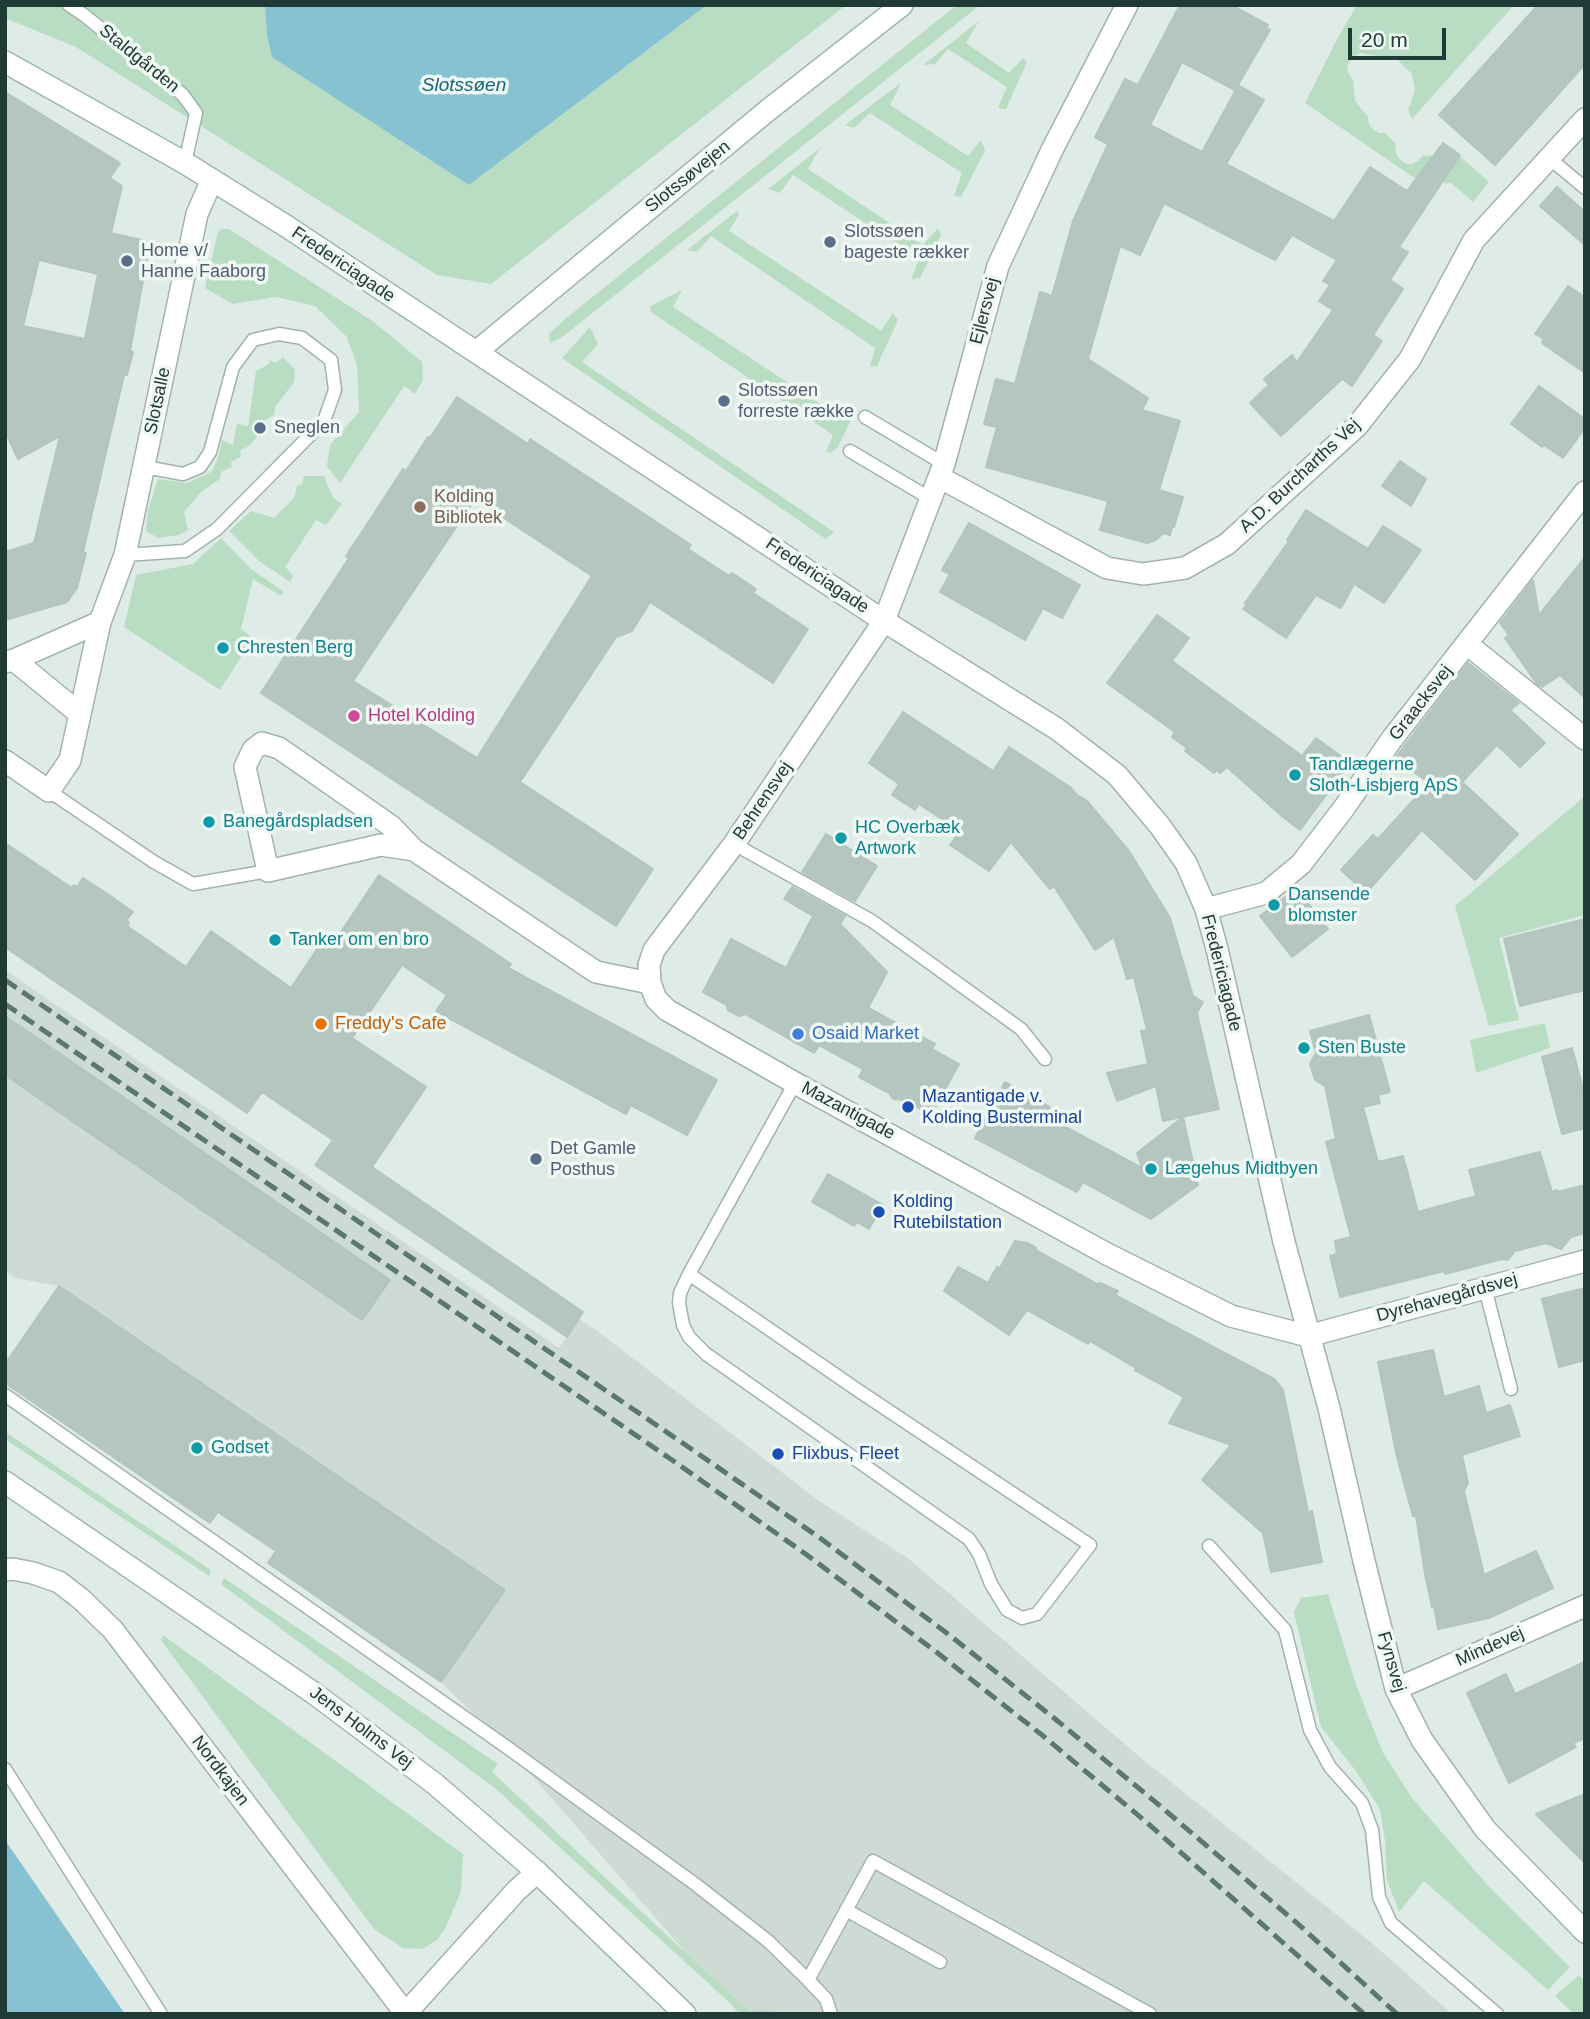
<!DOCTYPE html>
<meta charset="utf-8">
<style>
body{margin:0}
#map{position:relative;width:1590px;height:2019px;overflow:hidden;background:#dfebe6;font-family:Helvetica,sans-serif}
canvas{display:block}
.frame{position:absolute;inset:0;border:7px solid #203b35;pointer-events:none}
.scale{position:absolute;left:1348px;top:28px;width:98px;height:32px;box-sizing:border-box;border:4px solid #203b35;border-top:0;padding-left:9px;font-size:21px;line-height:24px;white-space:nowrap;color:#203b35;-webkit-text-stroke:5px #f0f8f4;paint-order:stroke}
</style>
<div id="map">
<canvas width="1590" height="2019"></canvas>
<div class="frame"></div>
<div class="scale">20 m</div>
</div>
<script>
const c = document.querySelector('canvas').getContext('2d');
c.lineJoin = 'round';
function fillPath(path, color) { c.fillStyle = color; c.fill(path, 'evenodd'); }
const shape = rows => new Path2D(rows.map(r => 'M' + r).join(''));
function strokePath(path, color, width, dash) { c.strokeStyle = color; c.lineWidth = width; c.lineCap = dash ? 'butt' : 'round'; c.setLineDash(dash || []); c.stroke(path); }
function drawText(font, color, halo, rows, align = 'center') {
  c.font = font + ' Helvetica,sans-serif'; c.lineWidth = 7; c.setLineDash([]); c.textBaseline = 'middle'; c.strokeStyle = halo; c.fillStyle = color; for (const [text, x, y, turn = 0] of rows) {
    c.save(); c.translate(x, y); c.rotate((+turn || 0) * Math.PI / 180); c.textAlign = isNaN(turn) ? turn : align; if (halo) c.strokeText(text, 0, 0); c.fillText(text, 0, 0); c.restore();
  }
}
fillPath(shape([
 [5,970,559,1348,579,1319,596,1330,818,1500,909,1559,1141,1758,1373,1944,1452,2014,739,2014,508,1748,441,1682,504,1590,59,1286,15,1278,5,1271]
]), '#cedbd5');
fillPath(shape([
 [5,5,265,5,267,35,469,185,707,5,846,5,491,284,437,275,76,47,5,18],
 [957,5,980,5,561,338,550,343,549,334,565,319],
 [1357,5,1514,5,1412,119,1408,109,1415,91,1412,74,1398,60,1361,53,1354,56,1348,64,1347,71,1353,80,1355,101,1368,117,1369,124,1373,129,1379,133,1385,133,1396,144,1395,151,1399,159,1405,163,1411,164,1418,161,1423,156,1436,155,1453,150,1489,182,1473,202,1450,182,1446,184,1425,168,1416,179,1305,103,1335,43],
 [979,21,966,43,1009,73,1023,58,1027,62,1006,109,998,108,1007,87,948,49,935,64,923,65],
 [901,83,890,105,968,156,981,140,985,151,961,197,954,196,962,173,870,113,854,128,845,125],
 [820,148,808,169,923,245,938,228,941,235,920,278,911,279,919,259,793,175,780,193,768,189],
 [737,211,739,215,729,231,881,331,893,313,898,320,877,366,870,367,875,348,711,236,697,252,687,250],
 [222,229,229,229,374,322,422,362,423,380,415,394,404,386,340,483,327,466,330,445,359,412,357,364,346,336,315,306,276,297,233,304,205,288,218,232],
 [682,290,673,307,840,417,848,404,854,405,855,412,838,447,831,453,826,452,833,435,651,312,650,306],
 [590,327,598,344,582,362,834,532,826,539,562,358],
 [283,357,295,370,294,382,275,407,274,415,264,421,256,438,249,446,241,450,240,457,231,462,232,467,221,472,220,479,201,492,184,512,188,530,179,535,158,538,146,531,148,510,158,479,187,483,211,472,217,461,222,440,233,445,237,423,248,427,256,371,269,364,269,360,275,363],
 [304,476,324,476,333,498,342,504,326,525,316,520,285,567,291,573,293,576,290,582,259,561,229,531,251,511,274,518,294,498,297,486,302,484],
 [221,538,250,568,284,592,281,596,253,579,241,629,253,638,220,690,124,627,136,575,193,564],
 [1585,796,1585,915,1499,938,1519,1020,1489,1026,1455,906],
 [1545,1023,1550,1048,1476,1073,1470,1040],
 [5,1432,211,1570,209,1576,5,1439],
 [224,1578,498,1764,492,1772,748,2011,773,2011,775,2014,742,2014,496,1789,221,1584],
 [1328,1594,1355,1682,1382,1751,1412,1798,1491,1889,1570,1967,1548,1990,1424,1881,1399,1912,1387,1880,1385,1841,1380,1809,1356,1771,1321,1727,1294,1612,1301,1598],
 [163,1635,463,1854,461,1892,445,1929,437,1940,422,1949,403,1948,374,1929,161,1640],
 [1579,1975,1585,1981,1585,2014,1574,2014,1555,1996]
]), '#b8ddc3');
fillPath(shape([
 [265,5,707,5,469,185,272,57,267,35],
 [5,1840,125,2014,5,2014]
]), '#86c2d2');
const building = shape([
 [1180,5,1231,5,1268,25,1266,28,1270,30,1238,85,1264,100,1226,164,1334,221,1370,167,1407,191,1443,143,1460,155,1399,247,1408,252,1390,280,1403,289,1373,335,1382,341,1352,386,1342,379,1281,436,1250,403,1269,385,1264,379,1292,355,1297,362,1333,310,1319,301,1330,285,1323,281,1337,260,1292,235,1275,260,1164,203,1140,255,1120,246,1088,359,1148,398,1142,410,1180,421,1159,490,1183,497,1174,527,1172,527,1170,535,1163,533,1156,540,1147,543,1100,530,1108,501,986,467,997,427,984,424,996,379,1015,384,1040,292,1052,296,1073,221,1108,144,1095,137,1125,79,1138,85,1180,5],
 [1182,62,1235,90,1238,86,1202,152,1150,125,1182,62],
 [1538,5,1585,5,1585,64,1495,165,1439,115,1538,5],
 [5,92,120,163,110,178,122,186,111,233,150,242,130,351,133,352,127,375,124,375,83,552,86,553,77,588,67,602,5,620,5,552,34,543,60,436,18,459,5,431,5,92],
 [39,260,98,274,85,339,23,326,39,260],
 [1557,187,1585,212,1585,245,1540,206,1557,187],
 [1568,286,1585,297,1585,373,1542,343,1544,339,1535,334,1568,286],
 [1539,386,1585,419,1585,428,1563,458,1544,445,1542,447,1511,424,1539,386],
 [457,397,528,444,530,439,626,502,691,545,688,549,729,576,732,573,756,589,753,593,808,629,773,683,650,602,632,631,616,637,520,782,653,869,616,926,261,693,349,558,346,556,364,529,403,469,406,471,428,437,430,438,457,397],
 [475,499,592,576,477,758,353,681,475,499],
 [1400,461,1426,479,1411,506,1382,486,1400,461],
 [1306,510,1368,549,1383,526,1421,550,1384,603,1354,584,1341,608,1316,595,1286,638,1243,609,1247,604,1245,603,1289,541,1287,540,1306,510],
 [969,523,1080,585,1062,618,1043,608,1025,640,940,592,950,574,942,570,969,523],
 [1585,557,1585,698,1560,675,1542,687,1537,684,1505,638,1509,635,1500,623,1533,580,1539,615,1585,557],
 [1157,615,1189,638,1172,661,1302,756,1316,738,1350,763,1300,830,1283,817,1227,767,1220,773,1217,770,1214,773,1185,751,1187,748,1172,737,1175,732,1107,683,1157,615],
 [1468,663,1519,703,1510,710,1545,743,1520,767,1497,745,1462,782,1518,834,1475,880,1422,830,1366,893,1341,870,1373,835,1378,839,1429,783,1395,758,1468,663],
 [903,712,993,771,1009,747,1070,787,1077,795,1087,801,1129,851,1170,918,1193,996,1203,1002,1197,1013,1219,1109,1163,1121,1156,1086,1117,1101,1107,1073,1148,1064,1141,1031,1147,1030,1134,977,1127,979,1114,937,1095,950,1054,886,1050,889,1011,842,989,871,950,845,960,831,919,804,915,810,892,795,899,784,869,763,903,712],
 [826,834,877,866,855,901,802,872,826,834],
 [5,843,72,888,74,885,77,887,83,878,109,895,133,912,126,920,129,922,127,926,186,967,211,931,291,988,322,942,331,947,379,875,511,964,508,968,717,1080,687,1135,631,1105,626,1114,436,1011,447,995,402,965,352,1038,426,1087,372,1167,583,1312,567,1337,315,1165,333,1140,262,1092,247,1113,5,947,5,843],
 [792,887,845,916,840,924,887,972,868,1008,935,1044,932,1049,959,1064,931,1115,904,1100,893,1099,889,1093,859,1077,863,1069,819,1045,814,1053,745,1014,739,1016,728,1010,727,1005,703,992,731,939,786,968,813,916,784,899,792,887],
 [1297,888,1328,929,1292,957,1260,916,1297,888],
 [1585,919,1585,990,1520,1006,1504,939,1585,919],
 [1369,1015,1390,1092,1378,1095,1380,1103,1363,1107,1378,1162,1403,1156,1418,1212,1476,1196,1469,1170,1540,1152,1552,1192,1557,1190,1557,1192,1585,1185,1585,1233,1571,1237,1561,1249,1546,1243,1515,1251,1508,1260,1502,1259,1445,1274,1444,1271,1340,1297,1330,1256,1337,1254,1335,1241,1351,1237,1326,1142,1336,1139,1325,1086,1315,1080,1310,1064,1316,1053,1310,1031,1369,1015],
 [5,1016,390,1280,362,1320,5,1075,5,1016],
 [1572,1048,1585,1096,1585,1128,1562,1134,1542,1057,1572,1048],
 [1005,1082,1050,1107,1045,1116,1142,1168,1137,1153,1183,1117,1198,1185,1151,1219,1083,1182,1077,1192,975,1138,1005,1082],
 [828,1174,883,1205,869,1229,857,1222,854,1226,812,1202,828,1174],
 [1015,1241,1027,1243,1035,1247,1037,1251,1097,1284,1100,1283,1118,1291,1115,1295,1274,1379,1283,1390,1308,1512,1312,1511,1322,1562,1271,1572,1263,1533,1202,1480,1231,1445,1169,1423,1184,1397,1135,1370,1136,1368,1090,1341,1088,1344,1027,1310,1009,1335,944,1291,958,1267,988,1283,997,1267,1000,1268,1015,1241],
 [59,1286,505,1590,441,1682,268,1563,276,1551,218,1512,210,1523,5,1383,5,1364,59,1286],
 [1585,1288,1585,1360,1559,1367,1542,1299,1585,1288],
 [1433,1350,1444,1397,1479,1386,1486,1413,1510,1405,1520,1436,1462,1455,1468,1483,1464,1491,1484,1575,1536,1551,1553,1588,1489,1618,1438,1629,1434,1606,1432,1607,1425,1574,1416,1516,1413,1516,1397,1457,1378,1362,1433,1350],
 [1585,1662,1585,1738,1573,1743,1576,1747,1509,1783,1467,1693,1506,1674,1515,1694,1585,1662],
 [1585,1794,1585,1863,1536,1814,1585,1794]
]);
fillPath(building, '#b5c6c0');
strokePath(building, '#b2c5be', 2);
const service = shape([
 [69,5,84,15,183,95,196,113,185,163],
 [1549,158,1585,188],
 [865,417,944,464],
 [850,451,931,499],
 [125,555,185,551,217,529,324,421,335,390,331,360,302,338,279,334,253,340,233,367,210,452,200,467,183,474,145,467],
 [49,791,154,862,193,884,268,871],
 [734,844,872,921,1021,1029,1045,1059],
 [689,1274,859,1391,1090,1545,1037,1614,1022,1618,1007,1610,991,1584,979,1554,969,1539,706,1354,689,1337,683,1325,679,1303,680,1293,689,1274,795,1083],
 [1485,1288,1511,1389],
 [5,1395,508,1748,695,1884,768,1941,808,1980,826,1999,831,2014],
 [1209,1546,1285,1630,1310,1730,1330,1767,1362,1803,1372,1830,1379,1897,1391,1923,1497,2014],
 [5,1769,161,2014],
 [846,1910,940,1962],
 [808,1980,873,1861,1150,2014]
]);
const minor = shape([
 [1127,5,1052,150,998,266,944,464,884,621,734,844,654,950,649,965,650,983,656,999,667,1010,795,1083,1107,1254,1231,1316,1308,1336,1585,1261],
 [476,352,884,621,1057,729,1117,775,1160,826,1186,863,1206,909,1217,949,1284,1242,1329,1408,1364,1561,1396,1689,1422,1740,1485,1829,1585,1932],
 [939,477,1107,568,1143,574,1185,568,1227,544,1357,426,1410,359,1474,240,1585,119],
 [1467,644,1585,739],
 [14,660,80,714],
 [5,662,14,660,100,622],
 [5,761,49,791,70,760,100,622,125,555,197,214,212,180],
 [414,850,381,845,268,871,245,767,253,750,262,743,279,748,391,826,414,850,596,972,650,983],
 [1206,909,1266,893,1301,864,1344,808,1392,739,1585,492],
 [5,1570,13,1569,33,1573,59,1582,81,1599,113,1630,406,2014],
 [1396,1689,1585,1606],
 [406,2013,516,1891,537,1872]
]);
const secondary = shape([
 [5,62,185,163,286,226,476,352,767,111,902,5],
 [5,1482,315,1694,435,1784,537,1872,685,2014]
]);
strokePath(service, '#a2b3ad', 15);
strokePath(minor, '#a2b3ad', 24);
strokePath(secondary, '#9eb7af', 24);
strokePath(service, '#fff', 12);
strokePath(minor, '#fff', 21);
strokePath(secondary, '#fff', 21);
strokePath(shape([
 [5,980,687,1446,820,1538,948,1634,1054,1718,1159,1805,1298,1924,1397,2014],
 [5,1004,675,1462,807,1555,935,1651,1042,1735,1145,1821,1364,2014]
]), '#5a7771', 5, [14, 7]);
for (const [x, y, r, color] of [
 [830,242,7,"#5c6f8a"],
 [127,261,7,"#5c6f8a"],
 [724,401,7,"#5c6f8a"],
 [260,428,7,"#5c6f8a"],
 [420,507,7,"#8d6e63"],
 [223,648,7,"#0f9aa8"],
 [354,716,7,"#d1479c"],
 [1295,775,7,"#0f9aa8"],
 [209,822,7,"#0f9aa8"],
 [841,838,7,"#0f9aa8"],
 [1274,905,7,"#0f9aa8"],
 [275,940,7,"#0f9aa8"],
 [321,1024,7,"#e8710a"],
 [798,1034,7,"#3f7fe0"],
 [1304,1048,7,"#0f9aa8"],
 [908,1107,7,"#1a4fb4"],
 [536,1159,7,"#5c6f8a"],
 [1151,1169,7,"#0f9aa8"],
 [879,1212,7,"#1a4fb4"],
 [197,1448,7,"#0f9aa8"],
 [778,1454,7,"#1a4fb4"]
]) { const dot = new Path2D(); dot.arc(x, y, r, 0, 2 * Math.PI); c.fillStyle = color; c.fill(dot); strokePath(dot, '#f0f8f4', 2.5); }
drawText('18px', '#203b35', '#f0f8f4', [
 ["Staldgården",139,59,39],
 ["Slotssøvejen",688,177,-39],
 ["Fredericiagade",343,265,34],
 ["Ejlersvej",985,311,-75],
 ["Slotsalle",158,401,-78],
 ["A.D. Burcharths Vej",1300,476,-43],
 ["Fredericiagade",817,576,34],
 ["Graacksvej",1421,703,-52],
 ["Behrensvej",763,801,-56],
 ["Fredericiagade",1221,973,76],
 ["Mazantigade",848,1111,28],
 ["Dyrehavegårdsvej",1447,1298,-15],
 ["Mindevej",1490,1647,-24],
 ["Fynsvej",1391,1662,74],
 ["Jens Holms Vej",361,1728,37],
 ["Nordkajen",220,1771,53]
]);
drawText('18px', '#4e5e75', '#f0f8f4', [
 ["Slotssøen",844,232],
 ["bageste rækker",844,253],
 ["Home v/",141,251],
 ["Hanne Faaborg",141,272],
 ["Slotssøen",738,391],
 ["forreste række",738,412],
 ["Sneglen",274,428],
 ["Det Gamle",550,1149],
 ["Posthus",550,1170]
], 'left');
drawText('18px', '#785e54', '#f0f8f4', [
 ["Kolding",434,497],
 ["Bibliotek",434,518]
], 'left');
drawText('18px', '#0d838f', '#f0f8f4', [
 ["Chresten Berg",237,648],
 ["Tandlægerne",1309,765],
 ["Sloth-Lisbjerg ApS",1309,786],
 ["Banegårdspladsen",223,822],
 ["HC Overbæk",855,828],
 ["Artwork",855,849],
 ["Dansende",1288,895],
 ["blomster",1288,916],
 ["Tanker om en bro",289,940],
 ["Sten Buste",1318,1048],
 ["Lægehus Midtbyen",1165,1169],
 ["Godset",211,1448]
], 'left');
drawText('18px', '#b23c85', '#f0f8f4', [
 ["Hotel Kolding",368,716]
], 'left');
drawText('18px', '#c56008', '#f0f8f4', [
 ["Freddy's Cafe",335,1024]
], 'left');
drawText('18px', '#366cbe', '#f0f8f4', [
 ["Osaid Market",812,1034]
], 'left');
drawText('18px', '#164399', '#f0f8f4', [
 ["Mazantigade v.",922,1097],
 ["Kolding Busterminal",922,1118],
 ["Kolding",893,1202],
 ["Rutebilstation",893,1223],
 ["Flixbus, Fleet",792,1454]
], 'left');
drawText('italic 19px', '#196478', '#f0f8f4', [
 ["Slotssøen",464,86]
]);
</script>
